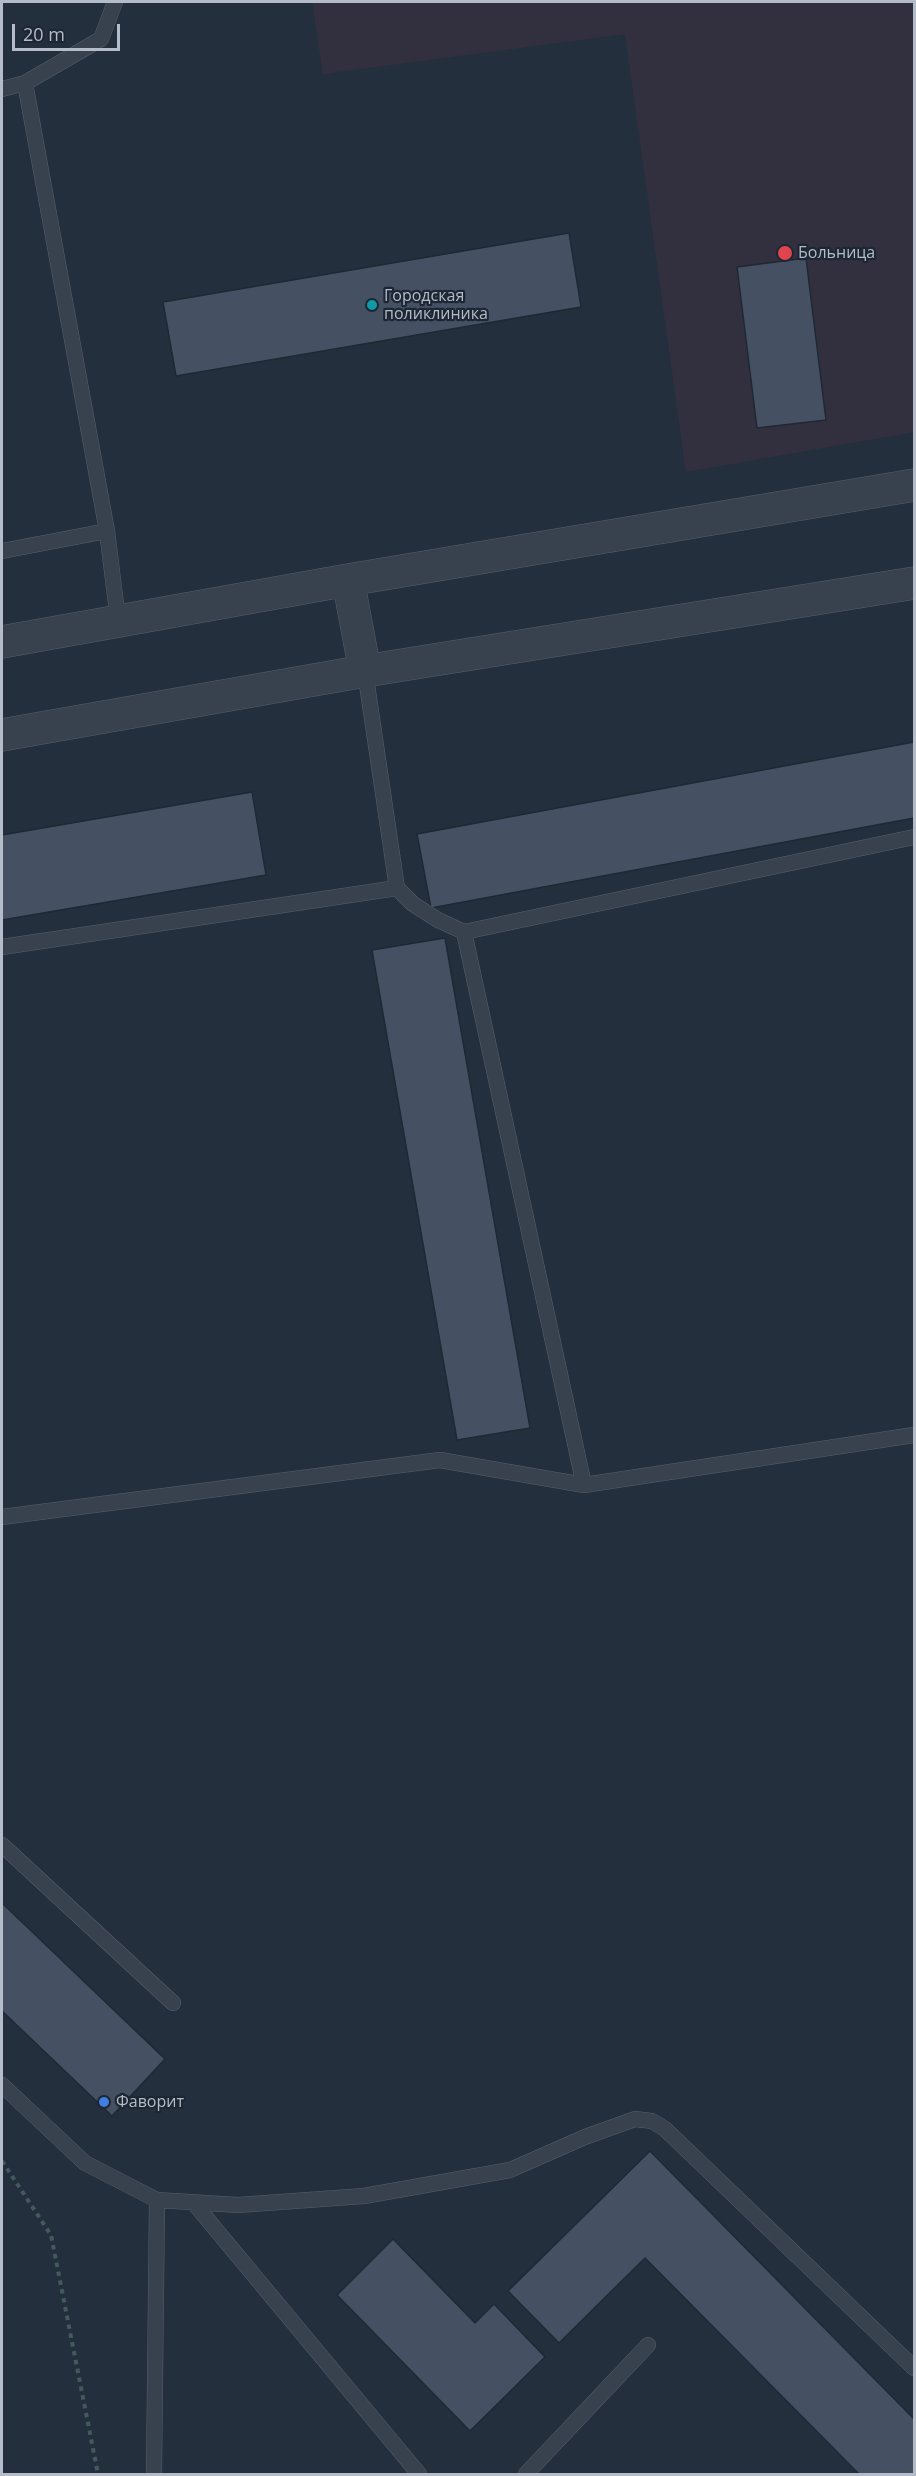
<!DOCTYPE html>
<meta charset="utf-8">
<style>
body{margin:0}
#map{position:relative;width:916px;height:2476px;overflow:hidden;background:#242f3e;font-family:"Open Sans",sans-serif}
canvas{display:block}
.frame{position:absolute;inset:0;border:3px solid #b4bcc9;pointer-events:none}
.scale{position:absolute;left:12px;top:24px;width:108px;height:27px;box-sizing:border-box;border:3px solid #b4bcc9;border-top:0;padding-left:8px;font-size:18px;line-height:21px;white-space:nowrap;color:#b4bcc9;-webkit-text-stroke:4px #1d2633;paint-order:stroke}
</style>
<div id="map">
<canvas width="916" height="2476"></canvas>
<div class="frame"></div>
<div class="scale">20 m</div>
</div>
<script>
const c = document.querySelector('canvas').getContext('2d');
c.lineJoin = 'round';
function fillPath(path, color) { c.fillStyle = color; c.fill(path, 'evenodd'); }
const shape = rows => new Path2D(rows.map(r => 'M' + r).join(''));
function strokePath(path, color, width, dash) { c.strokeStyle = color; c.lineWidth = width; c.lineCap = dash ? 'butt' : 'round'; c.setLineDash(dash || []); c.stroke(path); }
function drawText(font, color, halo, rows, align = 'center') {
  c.font = font + ' "Open Sans",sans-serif'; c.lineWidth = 4.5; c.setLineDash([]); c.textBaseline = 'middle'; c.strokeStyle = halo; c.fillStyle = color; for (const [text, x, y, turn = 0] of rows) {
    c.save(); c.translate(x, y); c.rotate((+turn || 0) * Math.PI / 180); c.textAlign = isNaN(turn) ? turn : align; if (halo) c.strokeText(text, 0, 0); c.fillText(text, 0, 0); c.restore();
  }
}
fillPath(shape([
 [312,2,914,2,914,432,686,472,625,34,323,74]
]), '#32303f');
const building = shape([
 [569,233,581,307,176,376,163,302,569,233],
 [806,258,826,420,757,428,737,267,806,258],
 [914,742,914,818,431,908,417,834,914,742],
 [252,792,266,875,2,920,2,835,252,792],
 [445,938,530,1428,457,1440,372,950,445,938],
 [2,1903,165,2059,112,2116,2,2011,2,1903],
 [650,2151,914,2419,914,2474,859,2474,645,2258,559,2343,508,2291,650,2151],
 [393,2239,475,2323,494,2304,545,2357,470,2431,337,2295,393,2239]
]);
fillPath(building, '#455162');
strokePath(building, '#1f2835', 1.5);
const lane = shape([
 [25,83,107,531],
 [2,89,25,83,101,39,115,2],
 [2,551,107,531,118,620],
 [365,671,397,888],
 [464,932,914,837],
 [2,947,397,888,413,904,438,920,464,932,584,1485],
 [2,1517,440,1460,584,1485,914,1435],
 [2,1845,173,2003],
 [2,2085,85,2163,157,2200,238,2205,364,2196,510,2170,585,2137,635,2119,652,2121,665,2129,914,2368],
 [193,2202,419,2474],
 [154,2474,157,2200],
 [526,2474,648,2345]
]);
const street = shape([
 [348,580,365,671],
 [2,642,348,580,914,485],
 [2,735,365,671,914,583]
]);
strokePath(lane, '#565f6c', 16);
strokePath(street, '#565f6c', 33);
strokePath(shape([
 [2,2161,51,2235,98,2474]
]), '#44595c', 4, [4.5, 4.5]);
strokePath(lane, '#38414e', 15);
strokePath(street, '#38414e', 32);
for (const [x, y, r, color] of [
 [785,253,8,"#e0444e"],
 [372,305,6,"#0f9aa8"],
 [104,2102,6,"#3f7fe0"]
]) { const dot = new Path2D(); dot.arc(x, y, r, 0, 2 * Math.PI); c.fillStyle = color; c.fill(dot); strokePath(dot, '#1d2633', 2); }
drawText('16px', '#b4bcc9', '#1d2633', [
 ["Больница",798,253],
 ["Городская",384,296],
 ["поликлиника",384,314],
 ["Фаворит",116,2102]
], 'left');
</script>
